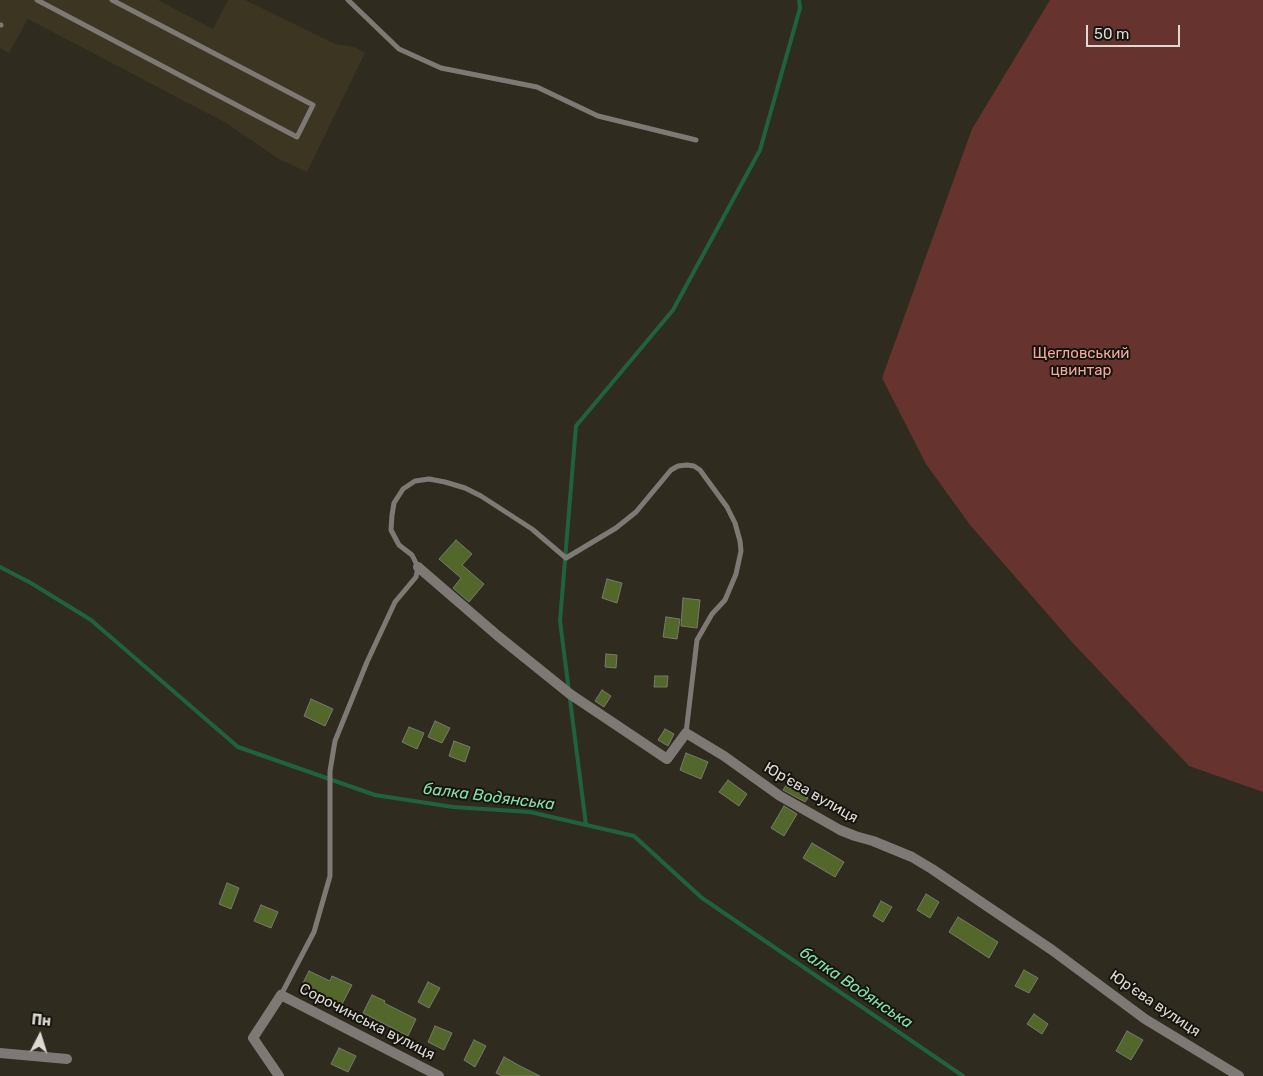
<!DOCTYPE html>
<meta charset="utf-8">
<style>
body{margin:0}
#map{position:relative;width:1263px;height:1076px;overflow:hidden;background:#2f2b1f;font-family:Rubik,sans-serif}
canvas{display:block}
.north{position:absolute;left:15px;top:1011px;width:50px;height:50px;-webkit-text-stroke:4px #16140e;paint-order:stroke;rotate:5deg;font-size:14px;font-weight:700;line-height:20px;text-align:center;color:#dddad3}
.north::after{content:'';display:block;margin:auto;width:18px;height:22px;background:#dddad3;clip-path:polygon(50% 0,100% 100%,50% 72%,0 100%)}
.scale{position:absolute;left:1086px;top:25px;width:94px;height:22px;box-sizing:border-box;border:2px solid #dddad3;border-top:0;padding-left:6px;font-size:15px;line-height:18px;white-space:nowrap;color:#dddad3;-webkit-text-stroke:4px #16140e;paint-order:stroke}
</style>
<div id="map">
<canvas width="1263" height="1076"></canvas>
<div class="north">Пн</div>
<div class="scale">50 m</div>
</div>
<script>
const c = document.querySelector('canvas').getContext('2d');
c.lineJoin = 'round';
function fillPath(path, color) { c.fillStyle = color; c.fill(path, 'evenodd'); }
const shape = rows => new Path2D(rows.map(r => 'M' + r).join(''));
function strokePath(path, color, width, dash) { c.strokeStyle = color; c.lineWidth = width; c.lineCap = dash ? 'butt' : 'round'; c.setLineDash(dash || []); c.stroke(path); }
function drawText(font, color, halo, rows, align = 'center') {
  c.font = font + ' Rubik,sans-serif'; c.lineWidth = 4; c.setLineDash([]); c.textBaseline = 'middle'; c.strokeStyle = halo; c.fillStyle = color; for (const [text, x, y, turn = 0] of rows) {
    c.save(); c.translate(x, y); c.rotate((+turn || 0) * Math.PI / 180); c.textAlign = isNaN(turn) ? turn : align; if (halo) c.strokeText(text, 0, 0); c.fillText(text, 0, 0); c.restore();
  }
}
fillPath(shape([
 [0,0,158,0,213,29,228,0,245,0,335,44,354,47,365,53,307,172,279,159,226,123,28,19,9,53,0,48]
]), '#3b3522');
fillPath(shape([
 [1050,0,1263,0,1263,792,1189,766,1071,641,970,525,926,464,882,378,972,129]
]), '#66332e');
strokePath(shape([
 [0,567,31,583,91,620,238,747,375,795,453,807,530,812,634,836,702,898,963,1076],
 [586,825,560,621,576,426,673,310,760,150,800,8,799,0]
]), '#20623f', 4);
const building = shape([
 [456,540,472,554,462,565,484,584,469,602,453,588,461,578,439,559,456,540],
 [607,579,622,583,617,603,602,598,607,579],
 [683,598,700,600,697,628,681,626,683,598],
 [666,617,680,619,677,639,663,637,666,617],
 [606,654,617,655,616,668,605,667,606,654],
 [655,676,668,676,667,687,654,687,655,676],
 [602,690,611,696,604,707,595,701,602,690],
 [311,699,333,709,325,726,304,716,311,699],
 [435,721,450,728,442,743,428,737,435,721],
 [409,727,424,733,417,749,402,742,409,727],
 [665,729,674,734,668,746,658,740,665,729],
 [454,741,470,747,465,762,449,756,454,741],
 [686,753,708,762,701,779,680,770,686,753],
 [728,780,747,794,739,806,719,792,728,780],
 [787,784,808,798,805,802,783,790,787,784],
 [784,806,797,814,784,836,771,828,784,806],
 [812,843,844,862,835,877,803,858,812,843],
 [227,883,239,888,231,909,219,904,227,883],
 [926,894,939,902,930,918,917,910,926,894],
 [881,901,892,907,883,922,873,916,881,901],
 [261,905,278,912,271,928,254,921,261,905],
 [958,917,998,942,989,958,949,932,958,917],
 [1024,970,1038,978,1029,993,1015,986,1024,970],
 [309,971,330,981,332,976,352,985,341,1006,301,987,309,971],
 [428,982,440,988,429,1008,418,1002,428,982],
 [372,995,385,1001,384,1003,416,1019,408,1036,363,1013,372,995],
 [1034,1014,1048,1024,1042,1034,1027,1024,1034,1014],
 [435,1026,452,1033,444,1050,428,1042,435,1026],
 [1127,1031,1143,1040,1131,1060,1116,1051,1127,1031],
 [474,1040,486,1046,475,1067,464,1060,474,1040],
 [339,1048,356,1056,348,1072,331,1064,339,1048],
 [504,1057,520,1066,540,1076,502,1076,496,1073,504,1057]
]);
fillPath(building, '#54672b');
strokePath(building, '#757b6d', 1);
strokePath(shape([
 [37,0,297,137,313,105,112,0],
 [348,0,399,49,441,68,537,87,598,116,696,140],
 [0,25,1,25],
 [281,995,314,932,330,876,330,771,335,741,367,662,395,602,416,577,418,567,412,555,399,545,391,530,392,515,394,503,403,489,415,481,429,479,445,482,465,488,481,496,532,529,566,558,616,528,636,512,671,470,678,466,687,465,694,466,700,470,727,507,735,523,740,541,741,551,736,574,725,600,712,614,697,640,686,733]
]), '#7e7974', 5);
strokePath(shape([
 [418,567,498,636,570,694,667,759,686,733,724,756,780,796,840,830,855,836,873,841,912,857,932,869,1052,950,1145,1019,1239,1076],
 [0,1053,67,1059],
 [279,1076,253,1038,281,995,439,1076]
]), '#7e7974', 10);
drawText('15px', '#f5a69d', '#16140e', [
 ["Щегловський",1081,354],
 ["цвинтар",1081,371]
]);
drawText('15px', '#dddad3', '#16140e', [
 ["Юр’єва вулиця",811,793,30],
 ["Юр’єва вулиця",1155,1004,34],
 ["Сорочинська вулиця",367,1022,27]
]);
drawText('italic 16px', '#84e0aa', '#16140e', [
 ["балка Водянська",489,797,7],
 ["балка Водянська",856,988,34]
]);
</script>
